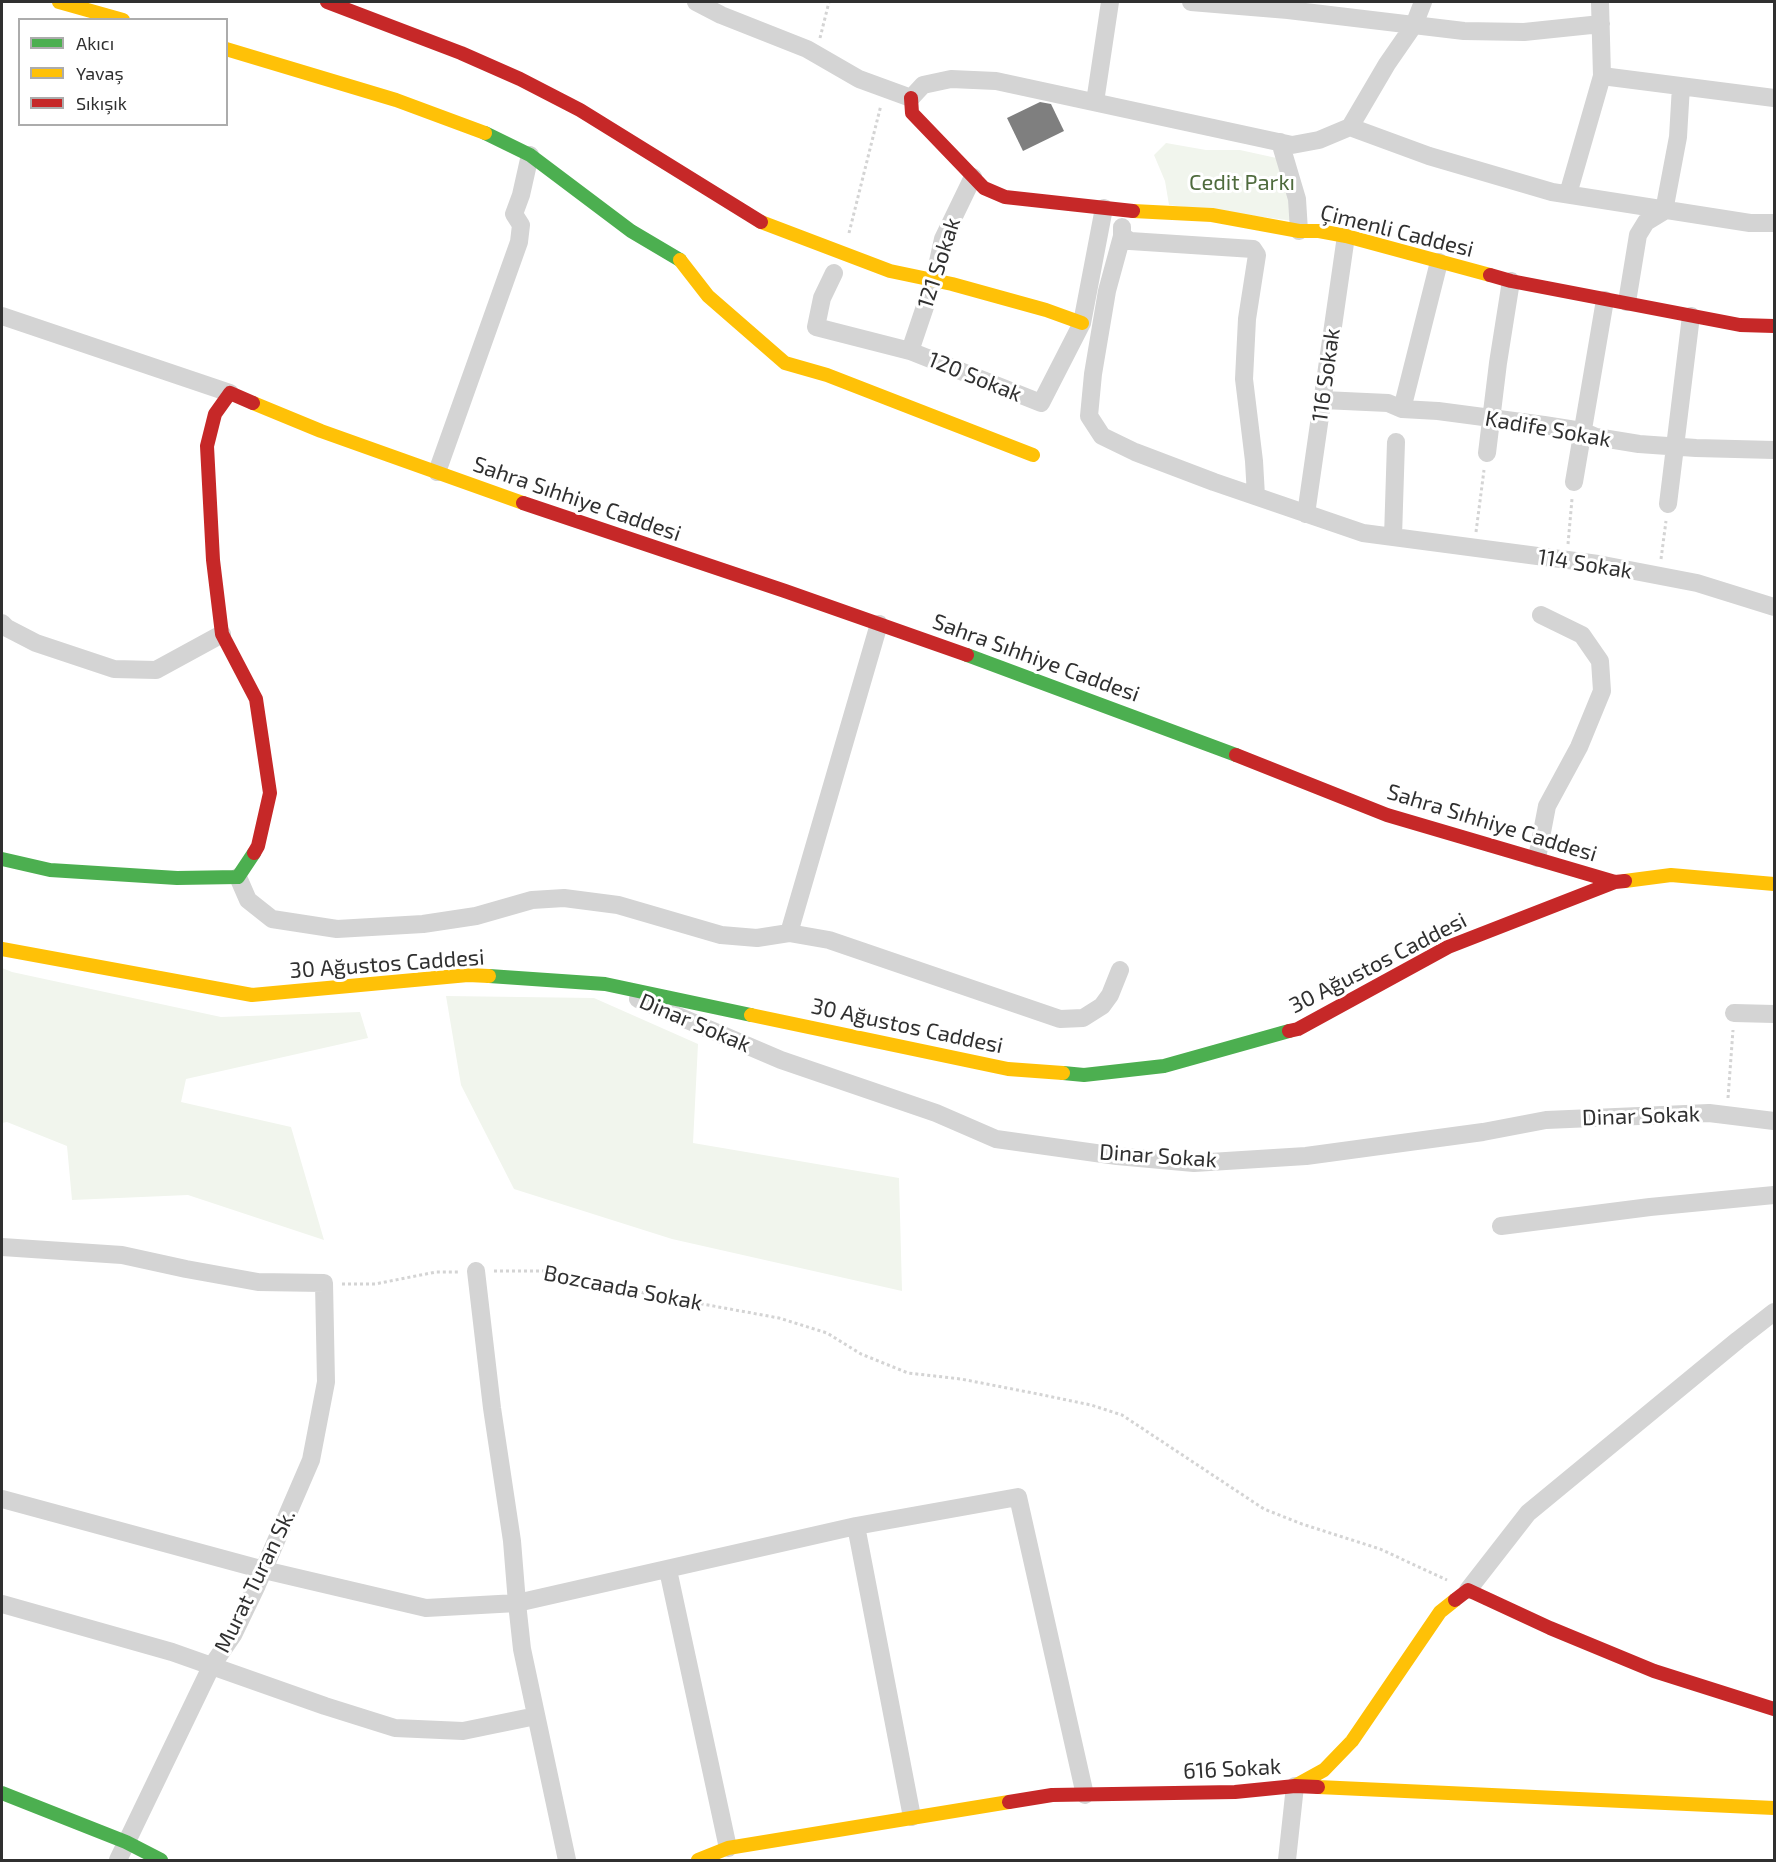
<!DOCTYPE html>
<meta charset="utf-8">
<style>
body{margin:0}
#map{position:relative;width:1776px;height:1862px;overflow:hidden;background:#fff;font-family:"Exo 2",sans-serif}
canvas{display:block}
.frame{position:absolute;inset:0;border:3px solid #303030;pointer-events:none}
.legend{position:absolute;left:18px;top:18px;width:210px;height:108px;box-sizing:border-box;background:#fff;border:2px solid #acacac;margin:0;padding:8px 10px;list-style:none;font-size:18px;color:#303030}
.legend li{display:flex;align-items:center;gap:12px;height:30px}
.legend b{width:30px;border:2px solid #acacac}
</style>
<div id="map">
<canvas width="1776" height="1862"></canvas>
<div class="frame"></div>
<ul class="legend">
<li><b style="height:8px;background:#4caf50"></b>Akıcı</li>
<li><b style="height:8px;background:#ffc107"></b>Yavaş</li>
<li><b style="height:8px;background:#c62828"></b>Sıkışık</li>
</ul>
</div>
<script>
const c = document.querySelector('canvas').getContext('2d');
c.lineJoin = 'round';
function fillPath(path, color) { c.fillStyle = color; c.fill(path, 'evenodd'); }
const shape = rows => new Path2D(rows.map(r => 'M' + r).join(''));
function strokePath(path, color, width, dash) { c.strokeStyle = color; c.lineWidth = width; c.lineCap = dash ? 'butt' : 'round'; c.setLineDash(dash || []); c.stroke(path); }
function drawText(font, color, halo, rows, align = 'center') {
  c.font = font + ' "Exo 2",sans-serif'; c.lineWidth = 6; c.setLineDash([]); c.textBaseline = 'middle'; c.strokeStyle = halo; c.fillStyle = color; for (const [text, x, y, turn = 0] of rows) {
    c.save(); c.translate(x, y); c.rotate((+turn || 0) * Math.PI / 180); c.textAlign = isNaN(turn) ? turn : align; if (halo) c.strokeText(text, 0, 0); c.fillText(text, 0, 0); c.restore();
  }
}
fillPath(shape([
 [1166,143,1206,150,1240,150,1281,159,1294,221,1169,205,1165,181,1154,155],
 [2,968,12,972,221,1017,360,1012,368,1038,186,1079,181,1102,291,1127,324,1240,188,1195,72,1200,67,1146,7,1122,2,1123],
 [446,996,594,998,698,1044,693,1143,899,1178,902,1291,672,1239,514,1189,461,1085]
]), '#f1f5ed');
fillPath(shape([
 [1040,102,1051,104,1064,131,1023,151,1007,118]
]), '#7f7f7f');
strokePath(shape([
 [820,38,829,2],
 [849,233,881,105],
 [1476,532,1484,470],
 [1568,544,1572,499],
 [1661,559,1666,521],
 [1728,1098,1733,1030],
 [494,1271,545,1271,653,1295,779,1318,827,1333,861,1354,908,1373,961,1379,1038,1394,1091,1405,1122,1415,1264,1509,1302,1524,1380,1549,1447,1580],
 [342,1284,375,1284,436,1272,460,1272]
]), '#d4d4d4', 3, [3, 3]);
strokePath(shape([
 [696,2,721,15,807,49,859,79,911,98,923,85,951,79,996,81,1292,145,1319,140,1350,127,1387,64,1414,25,1423,2],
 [1191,2,1288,10,1464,31,1524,32,1601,24],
 [1600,2,1602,76,1774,98],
 [1095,102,1110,2],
 [1350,127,1429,156,1552,192,1750,223,1774,223],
 [1280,142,1297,199,1299,231],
 [1568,194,1602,76],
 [1122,227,1122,236,1130,241,1253,249,1257,255,1247,319,1244,379,1254,461,1256,496],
 [1122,236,1107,291,1093,374,1089,416,1102,436,1135,452,1214,482,1363,533,1598,564,1697,583,1774,607],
 [834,273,822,298,816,327,910,351,1041,403,1082,323,1104,208],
 [1627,302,1638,235,1646,222,1664,211,1678,137,1681,86],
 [2,316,230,393],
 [910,351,934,280,943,239,973,177],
 [1323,400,1388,403,1402,409,1438,411,1544,425,1582,431,1596,437,1639,444,1696,448,1774,450],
 [1402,409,1439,262],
 [1487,453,1498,363,1511,281],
 [437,472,519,242,521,225,514,214,521,195,530,155],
 [1574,482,1605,300],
 [1668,504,1691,316],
 [1306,514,1346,236],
 [1393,537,1396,442],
 [2,623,7,628,36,643,114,669,156,670,222,634],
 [1537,858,1547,806,1579,747,1602,691,1600,661,1582,635,1541,615],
 [238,877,248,900,272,919,337,929,423,924,476,916,532,900,564,898,618,905,721,935,757,938,789,933,879,624],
 [789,933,829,940,1060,1019,1083,1018,1102,1006,1110,995,1120,970],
 [638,999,781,1060,936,1113,996,1139,1117,1156,1194,1163,1306,1156,1483,1132,1546,1120,1709,1113,1774,1121],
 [1734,1013,1774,1014],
 [1501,1226,1650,1207,1774,1195],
 [2,1247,122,1255,186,1269,258,1282,324,1283,326,1382,311,1460,257,1585,233,1635,211,1667,118,1860],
 [2,1499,264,1570,426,1608,517,1603,512,1541,492,1408,476,1271],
 [856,1526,1018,1497,1085,1795],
 [668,1570,728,1848],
 [1468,1590,1528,1513,1738,1340,1774,1312],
 [2,1604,172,1652,325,1706,395,1728,463,1731,536,1716],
 [567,1860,522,1649,517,1603,856,1526,912,1817],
 [1287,1860,1295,1786]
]), '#d4d4d4', 18);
strokePath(shape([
 [485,133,530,155,631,231,680,260],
 [967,655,1236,755],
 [2,859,50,870,177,878,238,877,254,853],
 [489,976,605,984,751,1015],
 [1063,1073,1084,1075,1164,1066,1289,1031],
 [2,1793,126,1842,161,1860]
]), '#4caf50', 14);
strokePath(shape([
 [59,2,123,20],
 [226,49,396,100,485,133],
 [1133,211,1212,215,1299,231,1319,231,1346,236,1490,275],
 [761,222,890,271,952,284,1046,310,1082,323],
 [680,260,708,296,785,363,827,375,1033,455],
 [253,403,321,431,523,503],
 [1625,881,1671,875,1774,884],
 [2,949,252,995,468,975,489,976],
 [751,1015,1008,1069,1063,1073],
 [1295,1786,1324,1770,1352,1741,1440,1612,1455,1600],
 [1318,1787,1774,1808],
 [698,1860,728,1848,1009,1802]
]), '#ffc107', 14);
strokePath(shape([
 [327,2,461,53,520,79,580,110,761,222],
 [911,98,912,113,984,188,1005,197,1133,211],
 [1490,275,1511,281,1740,325,1774,326],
 [253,403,230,393,215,414,207,446,213,560,222,634,256,699,270,793,258,846,254,853],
 [523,503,785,591,967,655],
 [1236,755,1387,815,1615,882],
 [1289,1031,1298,1029,1448,947,1615,882,1625,881],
 [1455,1600,1468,1590,1550,1628,1654,1671,1774,1709],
 [1009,1802,1052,1795,1235,1792,1295,1786,1318,1787]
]), '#c62828', 14);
drawText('22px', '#4f6b3d', '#fff', [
 ["Cedit Parkı",1242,183]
]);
drawText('22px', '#303030', '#fff', [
 ["Çimenli Caddesi",1397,231,14],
 ["121 Sokak",939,263,-72],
 ["116 Sokak",1326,375,-82],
 ["120 Sokak",975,377,22],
 ["Kadife Sokak",1548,429,10],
 ["Sahra Sıhhiye Caddesi",577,499,19],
 ["114 Sokak",1585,564,9],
 ["Sahra Sıhhiye Caddesi",1036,658,20],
 ["Sahra Sıhhiye Caddesi",1492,823,17],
 ["30 Ağustos Caddesi",1378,963,-27],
 ["30 Ağustos Caddesi",387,964,-4],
 ["Dinar Sokak",695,1023,23],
 ["30 Ağustos Caddesi",907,1026,12],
 ["Dinar Sokak",1641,1116,-2],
 ["Dinar Sokak",1158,1156,4],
 ["Bozcaada Sokak",623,1288,11],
 ["Murat Turan Sk.",255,1581,-64],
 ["616 Sokak",1232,1769,-3]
]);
</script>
